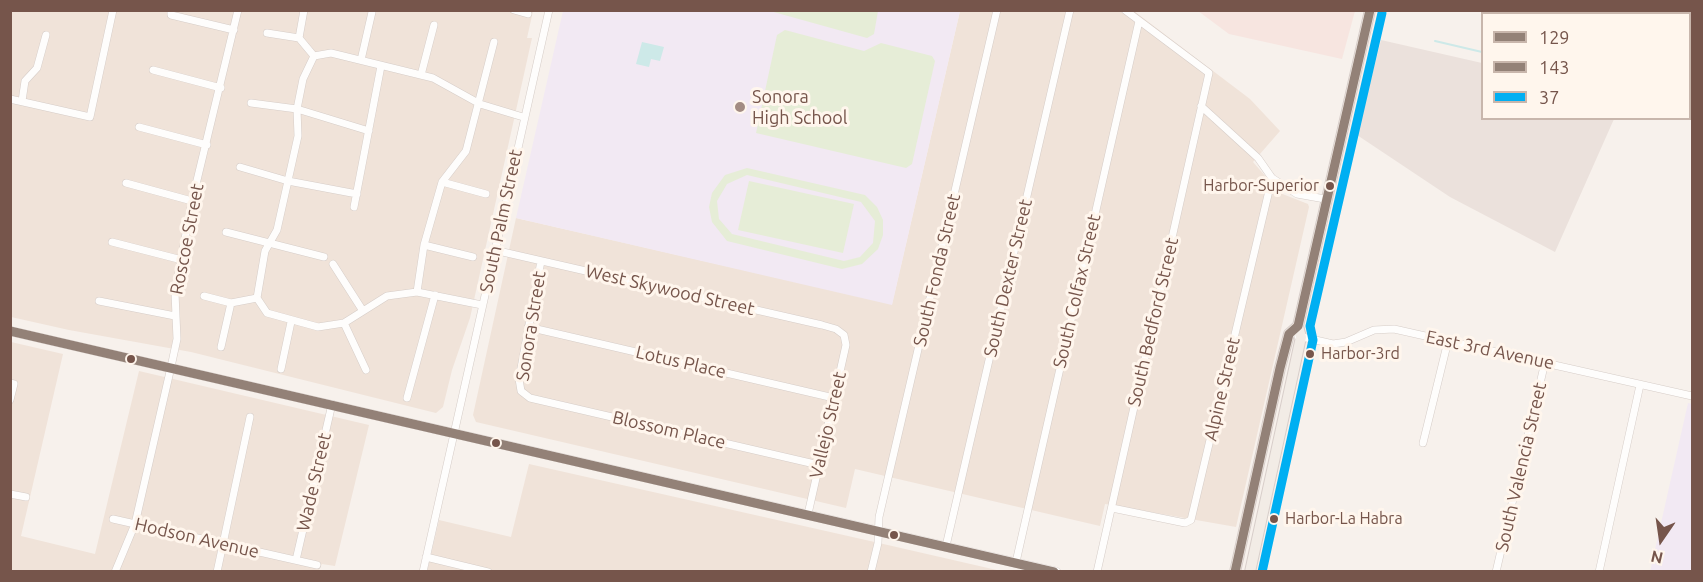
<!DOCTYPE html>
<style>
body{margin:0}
#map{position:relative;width:1703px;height:582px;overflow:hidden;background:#f7f1ec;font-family:Ubuntu,sans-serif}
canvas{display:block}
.frame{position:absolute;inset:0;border:12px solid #76554b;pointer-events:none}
.legend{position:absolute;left:1481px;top:12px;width:210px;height:108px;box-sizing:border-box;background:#fff6ed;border:2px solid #c8b6ac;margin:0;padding:8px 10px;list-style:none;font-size:18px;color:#76554b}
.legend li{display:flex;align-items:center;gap:12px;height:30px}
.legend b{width:30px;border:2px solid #c8b6ac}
.north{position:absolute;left:1631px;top:510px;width:60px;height:60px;-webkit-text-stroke:4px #fff6ed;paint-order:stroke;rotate:193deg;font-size:16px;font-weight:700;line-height:24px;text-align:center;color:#76554b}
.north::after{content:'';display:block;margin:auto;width:21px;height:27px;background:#76554b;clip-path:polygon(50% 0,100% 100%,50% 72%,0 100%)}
</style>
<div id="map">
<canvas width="1703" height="582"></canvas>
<div class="frame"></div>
<ul class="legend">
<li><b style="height:8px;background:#938177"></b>129</li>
<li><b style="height:8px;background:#938177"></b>143</li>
<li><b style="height:8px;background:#00aff2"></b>37</li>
</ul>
<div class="north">N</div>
</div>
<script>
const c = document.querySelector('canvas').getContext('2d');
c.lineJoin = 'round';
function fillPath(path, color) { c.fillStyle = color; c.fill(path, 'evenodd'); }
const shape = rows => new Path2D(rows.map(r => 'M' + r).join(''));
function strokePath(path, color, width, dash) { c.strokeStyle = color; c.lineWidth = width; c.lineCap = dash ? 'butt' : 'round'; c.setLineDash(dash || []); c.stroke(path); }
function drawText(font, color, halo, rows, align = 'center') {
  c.font = font + ' Ubuntu,sans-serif'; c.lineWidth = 6; c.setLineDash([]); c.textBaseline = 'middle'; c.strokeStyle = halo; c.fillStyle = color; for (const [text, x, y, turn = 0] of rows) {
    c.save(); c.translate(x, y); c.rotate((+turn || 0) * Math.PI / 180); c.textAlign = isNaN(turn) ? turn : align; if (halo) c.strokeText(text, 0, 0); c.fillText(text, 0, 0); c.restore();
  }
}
fillPath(shape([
 [11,11,533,11,527,38,532,38,470,318,452,370,443,407,436,413,191,352,69,330,11,317],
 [960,11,1134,11,1250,99,1280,131,1253,162,1280,193,1308,204,1309,207,1236,527,1105,504,1100,526,855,469,846,508,476,422,473,415,516,218,892,304],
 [11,342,63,354,21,536,95,554,139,371,369,425,335,566,322,564,318,572,11,572],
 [529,464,879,543,1001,571,427,572,439,520,511,537]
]), '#f0e3d9');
fillPath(shape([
 [1198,11,1355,11,1342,59,1229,34]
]), '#f7e5e0');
fillPath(shape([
 [1381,40,1482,63,1482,118,1614,119,1555,252,1450,197,1357,135]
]), '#ebe1dc');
fillPath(shape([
 [563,11,960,11,892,305,516,218],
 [1688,403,1692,404,1692,571,1650,572]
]), '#f2e9f3');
fillPath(shape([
 [770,11,878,10,878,11,874,34,867,38],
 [785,30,864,51,881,43,932,56,935,61,912,164,906,168,756,133,777,35],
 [747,168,865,195,877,207,883,220,883,235,878,249,862,264,842,269,727,241,712,222,709,207,712,193,725,175],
 [747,175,861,202,875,221,873,243,860,257,844,261,732,234,719,219,717,201,727,184],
 [749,181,854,204,843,253,738,230]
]), '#e6edd7');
fillPath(shape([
 [642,42,664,47,660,61,651,59,649,67,636,64]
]), '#cde9e8');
strokePath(shape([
 [1435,41,1482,52],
 [1690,100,1692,100]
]), '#cde9e8', 2);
const minor = shape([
 [171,10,171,15,234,30],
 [304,10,299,38,314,56],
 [514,10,528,14],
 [267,33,299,38],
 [314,56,331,53,433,78,480,104,523,117],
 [361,60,372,12],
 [153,70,221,88],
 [421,75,434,25],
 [10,99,90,117,113,10],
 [22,101,25,81,37,68,46,35],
 [251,103,297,109,369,131],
 [1201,106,1258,158,1272,178,1297,194,1325,199],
 [139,127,207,145],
 [240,167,288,181,357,194],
 [442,182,486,194],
 [126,183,192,201],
 [354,207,381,66],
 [226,232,324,257],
 [112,242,182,260],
 [424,245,473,257],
 [494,250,822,325,836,329,844,335,846,345,808,514],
 [541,261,519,379,521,391,530,398,819,465],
 [333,264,363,311],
 [417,292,424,245,442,182,466,151,494,42],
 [204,296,231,303,257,298],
 [257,298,265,251,277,230,298,136,297,109,303,79,314,56],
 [257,298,267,313,318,327,344,323,387,296,417,292,482,305],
 [99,301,175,316],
 [344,323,366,370],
 [528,327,834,398],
 [1298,336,1333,344,1346,342,1374,330,1394,329,1692,396],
 [221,347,231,303],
 [281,369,291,322],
 [10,383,14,384,10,400],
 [407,398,435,295],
 [1423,443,1448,341],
 [10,494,26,497],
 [1112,508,1185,523,1191,520,1272,178],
 [113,519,317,565],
 [946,546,1070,10],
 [426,557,488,572],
 [296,560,332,404],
 [1016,562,1139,21],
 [115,572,135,524,171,367,177,339,175,293,192,201,238,10],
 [217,572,250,417],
 [423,572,549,10],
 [871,572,878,543,879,517,997,10],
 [1097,572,1209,73,1125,10],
 [1496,572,1545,362],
 [1599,572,1640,385]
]);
const secondary = shape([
 [10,331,1056,572]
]);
const primary = shape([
 [1235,572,1280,368,1289,334,1298,326,1370,10],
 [1250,572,1301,337,1298,326]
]);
strokePath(minor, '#d6cdc8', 8);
strokePath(secondary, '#d7cdc8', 10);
strokePath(primary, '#d8ceca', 12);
strokePath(minor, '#fefdfc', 7);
strokePath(secondary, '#fefdfc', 9);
strokePath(primary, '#f2ece6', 10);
strokePath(shape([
 [10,331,1054,572]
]), '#938177', 9);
strokePath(shape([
 [1235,572,1280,368,1289,334,1298,326,1370,10]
]), '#938177', 9);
strokePath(shape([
 [1262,572,1313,340,1310,326,1382,13]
]), '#00aff2', 9);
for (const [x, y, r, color] of [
 [740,107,6,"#a38c83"],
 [1330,186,5,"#76554b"],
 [1310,354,5,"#76554b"],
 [131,359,5,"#76554b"],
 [496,443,5,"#76554b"],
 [1274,519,5,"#76554b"],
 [894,535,5,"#76554b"]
]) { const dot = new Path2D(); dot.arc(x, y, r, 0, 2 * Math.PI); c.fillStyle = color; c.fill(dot); strokePath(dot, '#fff6ed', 2); }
drawText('16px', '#76554b', '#fff6ed', [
 ["Harbor-Superior",1319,186,"right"],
 ["Harbor-3rd",1321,354],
 ["Harbor-La Habra",1285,519]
], 'left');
drawText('18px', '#76554b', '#fff6ed', [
 ["Sonora",752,97],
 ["High School",752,118]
], 'left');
drawText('18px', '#76554b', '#fff6ed', [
 ["South Palm Street",501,221,-78],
 ["Roscoe Street",187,239,-79],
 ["South Fonda Street",937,270,-77],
 ["South Dexter Street",1008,278,-77],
 ["West Skywood Street",670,290,13],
 ["South Colfax Street",1077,291,-77],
 ["South Bedford Street",1153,322,-77],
 ["Sonora Street",531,326,-81],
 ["East 3rd Avenue",1490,350,12],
 ["Lotus Place",681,362,13],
 ["Alpine Street",1222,389,-77],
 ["Vallejo Street",828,425,-77],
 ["Blossom Place",669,430,13],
 ["South Valencia Street",1521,467,-77],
 ["Wade Street",314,482,-77],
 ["Hodson Avenue",197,538,13]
]);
</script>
